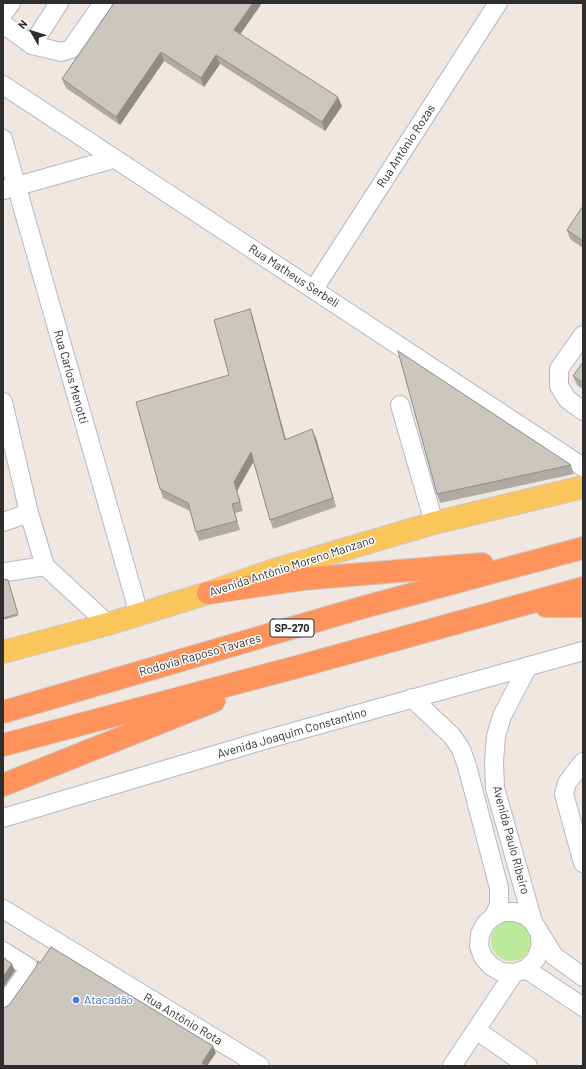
<!DOCTYPE html>
<meta charset="utf-8">
<style>
body{margin:0}
#map{position:relative;width:586px;height:1069px;overflow:hidden;background:#f0e8e0;font-family:Barlow,sans-serif}
canvas{display:block}
.frame{position:absolute;inset:0;border:4px solid #2e2e2e;pointer-events:none}
.north{position:absolute;left:12px;top:12px;width:40px;height:40px;-webkit-text-stroke:3px #fff;paint-order:stroke;rotate:309deg;font-size:11px;font-weight:700;line-height:16px;text-align:center;color:#2e2e2e}
.north::after{content:'';display:block;margin:auto;width:14px;height:18px;background:#2e2e2e;clip-path:polygon(50% 0,100% 100%,50% 72%,0 100%)}
</style>
<div id="map">
<canvas width="586" height="1069"></canvas>
<div class="frame"></div>
<div class="north">N</div>
</div>
<script>
const c = document.querySelector('canvas').getContext('2d');
c.lineJoin = 'round';
function fillPath(path, color) { c.fillStyle = color; c.fill(path, 'evenodd'); }
const shape = rows => new Path2D(rows.map(r => 'M' + r).join(''));
function strokePath(path, color, width, dash) { c.strokeStyle = color; c.lineWidth = width; c.lineCap = dash ? 'butt' : 'round'; c.setLineDash(dash || []); c.stroke(path); }
function drawText(font, color, halo, rows, align = 'center') {
  c.font = font + ' Barlow,sans-serif'; c.lineWidth = 3; c.setLineDash([]); c.textBaseline = 'middle'; c.strokeStyle = halo; c.fillStyle = color; for (const [text, x, y, turn = 0] of rows) {
    c.save(); c.translate(x, y); c.rotate((+turn || 0) * Math.PI / 180); c.textAlign = isNaN(turn) ? turn : align; if (halo) c.strokeText(text, 0, 0); c.fillText(text, 0, 0); c.restore();
  }
}
fillPath(shape([
 '491 941a20 20 0 1 1 40 0a20 20 0 1 1-40 0Z'
]), '#bce99a');
const minor = shape([
 [3,14,11,3],
 [3,24,32,45,61,52,71,49,103,3],
 [32,45,59,3],
 [3,85,583,467],
 [3,139,139,614],
 [3,190,113,159],
 [314,289,498,3],
 [583,335,559,369,559,386,567,399,583,411],
 [3,402,29,513,45,566,108,624],
 [400,405,434,523],
 [3,522,29,513],
 [6,572,45,566],
 [527,668,502,716,496,736,494,761,495,788,533,922],
 [412,698,452,736,461,749,467,766,499,888,499,905,493,917],
 [583,762,567,783,564,794,583,863],
 [3,818,268,739,583,651],
 [3,909,260,1066],
 [539,931,541,945,536,959,526,969,514,973,501,972,491,966,483,957,479,946,480,934,486,923,493,917,503,912,514,912,525,915,533,922,554,956,583,977],
 [3,951,30,968,3,1006],
 [526,969,583,1007],
 [476,1030,528,1066],
 [452,1066,514,973]
]);
const major = shape([
 [3,652,108,624,208,593,271,571,434,523,583,487]
]);
const highway = shape([
 [208,593,303,579,482,564],
 [546,606,583,606],
 [3,712,364,607,583,548],
 [3,745,304,665,583,588],
 [3,785,214,701]
]);
strokePath(minor, '#b4b8c2', 20);
strokePath(major, '#c9c9c9', 24);
strokePath(highway, '#c9c9c9', 24);
strokePath(minor, '#fff', 18);
strokePath(major, '#fac65b', 22);
strokePath(highway, '#ff935c', 22);
fillPath(shape([
 [114,3,262,3,240,34,342,106,325,131,220,64,204,87,164,61,120,125,66,88,62,79],
 [583,206,583,248,570,239,567,230],
 [250,309,253,318,286,439,316,438,336,507,273,529,270,520,253,461,237,491,243,511,235,513,240,530,199,541,196,532,190,511,163,498,160,489,229,375],
 [583,362,583,389,577,385,573,376],
 [571,465,574,474,440,503,437,494],
 [3,579,8,580,18,616,3,620]
]), '#afaaa3');
fillPath(shape([
 [253,3,262,3,237,39,234,30],
 [161,52,164,61,120,125,116,117],
 [216,55,220,64,204,87,201,78],
 [338,97,342,106,325,131,322,122],
 [250,309,253,318,288,449,285,440],
 [312,429,316,438,336,507,333,498],
 [251,452,254,461,237,491,243,511,234,482],
 [12,964,15,971,3,988,3,977],
 [213,1046,216,1053,207,1066,202,1063]
]), '#8e8b85');
const building = shape([
 [114,3,253,3,234,30,338,97,322,122,216,55,201,78,161,52,116,117,62,79,114,3],
 [583,206,583,241,567,230,583,206],
 [250,309,285,440,312,429,333,498,270,520,251,452,234,482,240,502,232,504,237,521,196,532,188,503,160,489,136,402,229,375,214,320,250,309],
 [398,351,571,465,437,494,398,351],
 [583,362,583,383,573,376,583,362],
 [3,579,8,580,18,614,3,618,3,579],
 [51,947,213,1046,202,1063,207,1066,3,1066,3,1008,4,1008,9,1005,36,967,38,961,40,963,51,947],
 [3,957,12,964,3,977,3,957]
]);
fillPath(building, '#cbc6be');
strokePath(building, '#8e8b85', 1);
for (const [x, y, r, color] of [
 [76,1000,4,"#3f7fe0"]
]) { const dot = new Path2D(); dot.arc(x, y, r, 0, 2 * Math.PI); c.fillStyle = color; c.fill(dot); strokePath(dot, '#fff', 1.5); }
for (const [x, y, w] of [
 [292,628,44]
]) { const box = new Path2D(); box.roundRect(x - w / 2, y - 9, w, 18, 3); c.fillStyle = '#fff'; c.fill(box); strokePath(box, '#2e2e2e', 1); }
drawText('bold 11px', '#2e2e2e', null, [
 ["SP-270",292,628]
]);
drawText('12px', '#2e2e2e', '#fff', [
 ["Rua Antônio Rozas",406,146,-57],
 ["Rua Matheus Serbeli",294,276,33],
 ["Rua Carlos Menotti",71,377,74],
 ["Avenida Antônio Moreno Manzano",292,566,-18],
 ["Rodovia Raposo Tavares",200,655,-16],
 ["Avenida Joaquim Constantino",292,733,-16],
 ["Avenida Paulo Ribeiro",511,840,75],
 ["Rua Antônio Rota",183,1019,31]
]);
drawText('12px', '#366cbe', '#fff', [
 ["Atacadão",84,1000]
], 'left');
</script>
